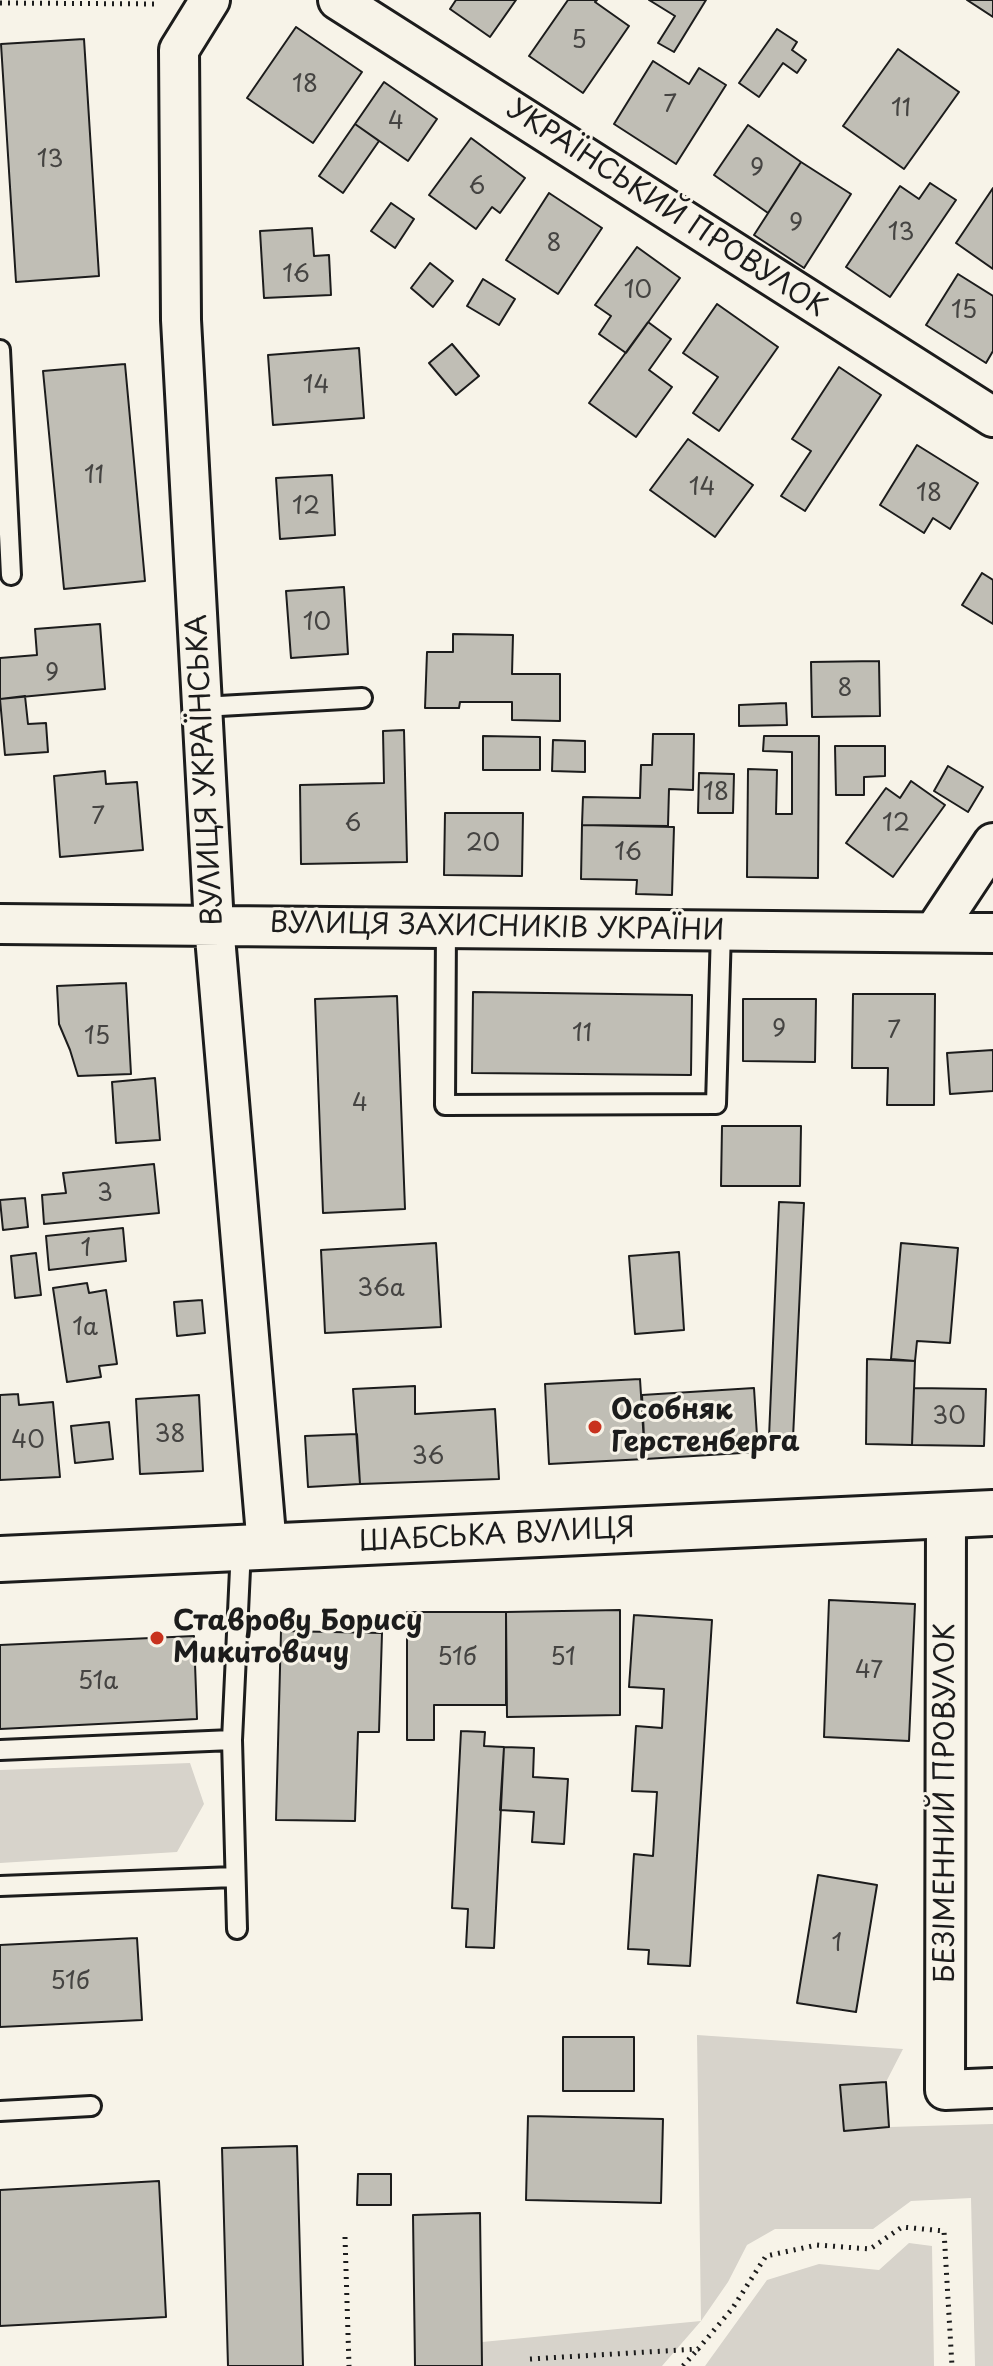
<!DOCTYPE html>
<meta charset="utf-8">
<style>
body{margin:0}
canvas{display:block;background:#f7f3e8}
</style>
<canvas width="993" height="2366"></canvas>
<script>
const c = document.querySelector('canvas').getContext('2d');
c.lineJoin = 'round';
function fillPath(path, color) { c.fillStyle = color; c.fill(path, 'evenodd'); }
const shape = rows => new Path2D(rows.map(r => 'M' + r).join(''));
function strokePath(path, color, width, dash) { c.strokeStyle = color; c.lineWidth = width; c.lineCap = dash ? 'butt' : 'round'; c.setLineDash(dash || []); c.stroke(path); }
function drawText(font, color, halo, rows, align = 'center') {
  c.font = font + ' "Playpen Sans",sans-serif'; c.lineWidth = 6; c.setLineDash([]); c.textBaseline = 'middle'; c.strokeStyle = halo; c.fillStyle = color; for (const [text, x, y, turn = 0] of rows) {
    c.save(); c.translate(x, y); c.rotate((+turn || 0) * Math.PI / 180); c.textAlign = isNaN(turn) ? turn : align; if (halo) c.strokeText(text, 0, 0); c.fillText(text, 0, 0); c.restore();
  }
}
fillPath(shape([
 [190,1763,204,1804,177,1852,0,1863,0,1770],
 [697,2035,903,2049,886,2082,889,2127,993,2124,993,2366,975,2366,971,2198,911,2201,873,2229,775,2229,747,2245,728,2282,701,2321,662,2366,482,2366,482,2342,701,2321],
 [909,2243,932,2246,934,2366,705,2366,767,2280,819,2264,879,2270]
]), '#d7d3cb');
const building = shape([
 [456,0,516,0,490,37,450,9,456,0],
 [568,0,597,0,595,2,629,26,583,93,529,56,568,0],
 [649,0,706,0,674,52,658,43,675,16,649,0],
 [967,0,993,0,993,17,967,0],
 [296,27,362,72,313,143,247,98,296,27],
 [777,29,797,42,792,50,806,60,797,73,783,63,759,97,739,83,777,29],
 [84,39,99,276,16,282,1,44,84,39],
 [898,49,959,92,904,169,843,126,898,49],
 [653,61,689,84,699,68,726,85,676,164,614,124,653,61],
 [384,82,437,119,408,161,355,124,384,82],
 [355,124,379,141,343,193,319,176,355,124],
 [748,125,801,162,768,213,714,175,748,125],
 [471,138,525,178,500,213,492,207,476,229,429,195,471,138],
 [801,162,851,194,804,268,754,235,801,162],
 [930,183,956,200,890,297,846,267,900,186,919,199,930,183],
 [993,188,993,269,956,243,993,188],
 [549,193,602,228,558,294,506,260,549,193],
 [391,203,414,219,395,248,371,231,391,203],
 [312,228,314,256,329,255,331,295,264,298,260,231,312,228],
 [637,247,680,278,626,353,599,334,611,316,595,305,637,247],
 [430,263,453,281,433,307,411,288,430,263],
 [958,274,993,296,993,351,986,363,926,325,958,274],
 [483,279,515,299,499,325,467,306,483,279],
 [717,304,778,347,719,431,693,413,718,377,683,353,717,304],
 [648,322,671,339,649,370,672,387,636,437,589,403,648,322],
 [452,344,479,376,456,395,429,363,452,344],
 [359,348,364,418,273,425,268,355,359,348],
 [125,364,145,581,64,589,43,371,125,364],
 [839,367,881,395,805,511,781,496,811,451,792,439,839,367],
 [688,439,753,485,715,537,650,490,688,439],
 [917,445,978,483,950,529,933,518,924,533,880,505,917,445],
 [332,475,335,535,280,539,276,478,332,475],
 [982,573,993,580,993,624,962,605,982,573],
 [344,587,348,654,291,658,286,591,344,587],
 [100,624,105,689,0,699,0,658,37,655,35,629,100,624],
 [453,634,513,635,512,674,560,674,560,721,512,720,512,702,460,702,459,708,425,708,427,652,453,652,453,634],
 [879,661,880,716,812,717,811,662,879,661],
 [25,696,28,724,46,723,48,752,5,755,0,699,25,696],
 [786,703,787,725,739,726,739,705,786,703],
 [404,730,407,862,301,864,300,785,384,783,383,731,404,730],
 [653,734,694,734,693,790,669,789,668,826,582,825,583,797,640,798,641,765,652,765,653,734],
 [483,736,540,737,540,770,483,770,483,736],
 [764,736,819,736,818,878,747,877,748,769,777,770,776,814,792,814,792,752,763,751,764,736],
 [553,740,585,741,585,772,552,771,553,740],
 [835,746,885,746,885,776,864,777,864,795,836,795,835,746],
 [948,766,983,787,968,812,934,791,948,766],
 [105,771,106,784,137,782,143,850,60,857,54,776,105,771],
 [699,773,734,774,733,813,698,813,699,773],
 [911,781,945,805,893,877,846,843,886,788,900,798,911,781],
 [445,813,523,813,522,876,444,875,445,813],
 [582,825,674,827,672,895,636,894,637,880,581,879,582,825],
 [126,983,131,1074,78,1076,70,1050,59,1024,57,986,126,983],
 [473,992,692,995,691,1075,472,1073,473,992],
 [853,994,935,994,934,1105,887,1105,888,1068,852,1068,853,994],
 [397,996,405,1209,323,1213,315,999,397,996],
 [743,999,816,999,815,1062,743,1061,743,999],
 [993,1050,993,1091,950,1094,947,1053,993,1050],
 [155,1078,160,1140,116,1143,112,1082,155,1078],
 [722,1126,801,1126,800,1186,721,1186,722,1126],
 [154,1164,159,1213,44,1224,42,1195,66,1193,63,1173,154,1164],
 [25,1198,28,1227,3,1230,0,1200,25,1198],
 [779,1202,804,1203,793,1438,769,1437,779,1202],
 [123,1228,126,1261,49,1270,46,1236,123,1228],
 [436,1243,441,1327,325,1333,321,1250,436,1243],
 [901,1243,958,1248,950,1343,917,1341,915,1361,891,1359,901,1243],
 [679,1252,684,1330,635,1334,629,1256,679,1252],
 [36,1253,41,1295,15,1298,11,1256,36,1253],
 [87,1283,89,1293,106,1290,117,1364,99,1366,101,1377,67,1382,53,1288,87,1283],
 [202,1300,205,1333,177,1336,174,1302,202,1300],
 [867,1359,915,1361,912,1445,866,1444,867,1359],
 [640,1379,645,1459,549,1464,545,1384,640,1379],
 [415,1386,415,1414,495,1409,499,1479,360,1484,353,1389,415,1386],
 [754,1388,758,1452,645,1459,642,1395,754,1388],
 [914,1388,986,1389,984,1446,912,1445,914,1388],
 [18,1394,19,1405,53,1402,60,1477,0,1480,0,1395,18,1394],
 [199,1395,203,1471,140,1474,136,1399,199,1395],
 [109,1422,113,1459,75,1463,71,1426,109,1422],
 [357,1434,360,1484,308,1487,305,1436,357,1434],
 [829,1600,915,1604,909,1741,824,1737,829,1600],
 [620,1610,620,1715,507,1717,506,1612,620,1610],
 [407,1612,506,1612,506,1705,434,1705,434,1740,407,1740,407,1612],
 [634,1615,712,1620,690,1966,648,1964,649,1950,628,1949,634,1854,653,1856,657,1792,632,1791,636,1726,662,1728,664,1689,629,1687,634,1615],
 [281,1631,382,1633,379,1732,358,1732,355,1821,276,1820,281,1631],
 [194,1636,197,1719,0,1729,0,1645,194,1636],
 [461,1731,485,1732,484,1746,504,1747,494,1948,466,1947,468,1909,452,1908,461,1731],
 [504,1747,534,1748,533,1777,568,1779,564,1844,532,1842,534,1812,500,1810,504,1747],
 [818,1875,877,1885,856,2012,797,2003,818,1875],
 [137,1938,142,2020,0,2027,0,1945,137,1938],
 [563,2037,634,2037,634,2091,563,2091,563,2037],
 [886,2082,889,2127,844,2131,840,2085,886,2082],
 [528,2116,663,2119,661,2203,526,2200,528,2116],
 [297,2146,303,2366,228,2366,222,2148,297,2146],
 [358,2174,391,2174,391,2205,357,2205,358,2174],
 [159,2181,166,2317,0,2326,0,2190,159,2181],
 [480,2213,482,2366,415,2366,413,2215,480,2213]
]);
fillPath(building, '#c0beb5');
strokePath(building, '#1c1c1c', 2);
const service = shape([
 [0,350,11,575],
 [202,707,362,698],
 [446,927,445,1105,716,1104,721,930],
 [0,1750,232,1740],
 [0,1886,234,1877],
 [237,1929,232,1740,241,1548],
 [0,2111,91,2106]
]);
const minor = shape([
 [210,0,179,50,181,320,214,925,267,1547],
 [338,0,993,417],
 [0,924,993,933],
 [934,932,993,843],
 [946,1516,945,2090,993,2088]
]);
const secondary = shape([
 [0,1559,993,1513]
]);
strokePath(service, '#1c1c1c', 24);
strokePath(minor, '#1c1c1c', 44);
strokePath(secondary, '#1c1c1c', 50);
strokePath(shape([
 [0,3,158,4],
 [345,2237,349,2366],
 [530,2359,698,2349,732,2309,766,2256,817,2245,870,2249,902,2227,944,2231,952,2366],
 [683,2366,698,2349]
]), '#1c1c1c', 5, [2, 6]);
strokePath(service, '#f7f3e8', 18);
strokePath(minor, '#f7f3e8', 38);
strokePath(secondary, '#f7f3e8', 44);
for (const [x, y, r, color] of [
 [595,1427,8,"#c8321e"],
 [157,1638,8,"#c8321e"]
]) { const dot = new Path2D(); dot.arc(x, y, r, 0, 2 * Math.PI); c.fillStyle = color; c.fill(dot); strokePath(dot, '#f7f3e8', 3); }
drawText('24px', '#454442', null, [
 ["5",579,41],
 ["18",305,85],
 ["7",670,105],
 ["11",901,109],
 ["4",396,122],
 ["13",50,160],
 ["9",757,169],
 ["6",477,187],
 ["9",796,224],
 ["13",901,233],
 ["8",554,244],
 ["16",296,275],
 ["10",638,291],
 ["15",964,311],
 ["14",316,386],
 ["11",94,476],
 ["14",702,488],
 ["18",929,494],
 ["12",306,507],
 ["10",317,623],
 ["9",52,674],
 ["8",845,689],
 ["18",716,793],
 ["7",98,817],
 ["6",353,824],
 ["12",896,824],
 ["20",483,844],
 ["16",628,853],
 ["9",779,1030],
 ["7",894,1031],
 ["11",582,1034],
 ["15",97,1037],
 ["4",360,1104],
 ["3",105,1194],
 ["1",86,1249],
 ["36а",381,1289],
 ["1а",85,1328],
 ["30",949,1417],
 ["38",170,1435],
 ["40",28,1441],
 ["36",428,1457],
 ["51б",457,1658],
 ["51",563,1658],
 ["47",869,1671],
 ["51а",98,1682],
 ["1",837,1944],
 ["51б",70,1982]
]);
drawText('28px', '#1c1c1c', '#f7f3e8', [
 ["УКРАЇНСЬКИЙ ПРОВУЛОК",666,209,33],
 ["ВУЛИЦЯ УКРАЇНСЬКА",206,770,-93],
 ["ВУЛИЦЯ ЗАХИСНИКІВ УКРАЇНИ",497,928,1],
 ["ШАБСЬКА ВУЛИЦЯ",497,1536,-3],
 ["БЕЗІМЕННИЙ ПРОВУЛОК",946,1803,-90]
]);
drawText('bold 28px', '#1c1c1c', '#f7f3e8', [
 ["Особняк",611,1411],
 ["Герстенберга",611,1443],
 ["Ставрову Борису",173,1622],
 ["Микитовичу",173,1654]
], 'left');
</script>
